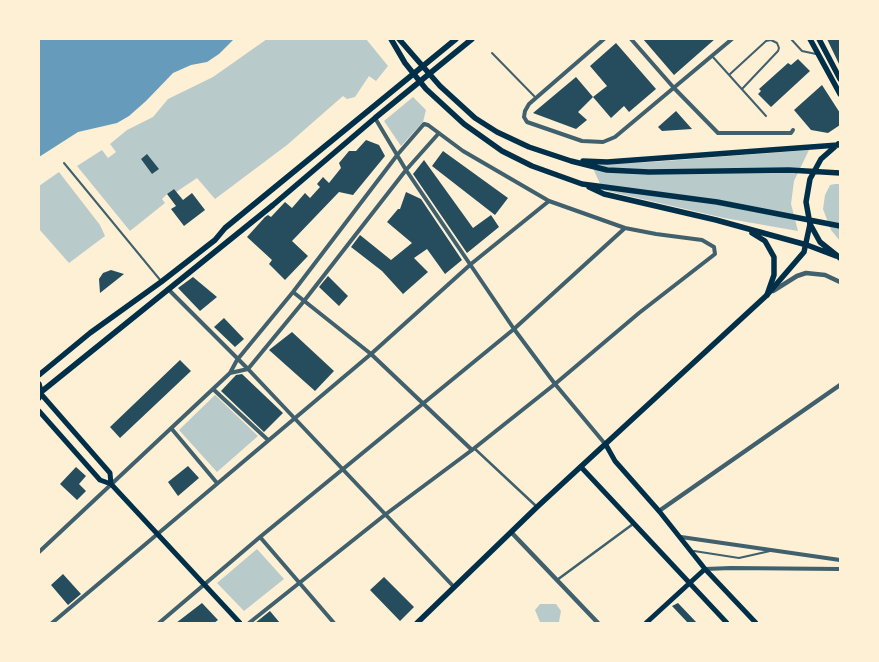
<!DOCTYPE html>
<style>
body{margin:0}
#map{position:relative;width:879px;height:662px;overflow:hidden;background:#fdf0d5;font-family:"Varela Round",sans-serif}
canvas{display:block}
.frame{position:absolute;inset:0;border:40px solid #fdf0d5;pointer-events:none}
</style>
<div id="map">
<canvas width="879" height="662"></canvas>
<div class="frame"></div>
</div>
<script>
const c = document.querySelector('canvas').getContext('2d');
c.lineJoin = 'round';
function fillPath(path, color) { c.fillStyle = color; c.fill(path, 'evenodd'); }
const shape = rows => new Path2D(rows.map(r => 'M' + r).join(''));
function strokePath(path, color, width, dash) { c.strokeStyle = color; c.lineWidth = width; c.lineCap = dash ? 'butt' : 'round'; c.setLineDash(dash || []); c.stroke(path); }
fillPath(shape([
 [267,39,366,39,388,66,376,81,369,76,355,97,347,99,343,96,287,145,215,199,197,178,176,192,174,189,167,194,162,199,165,203,130,231,77,166,102,150,108,158,116,152,110,144,127,130,153,117,168,99,213,77],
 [413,97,426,110,423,122,401,146,384,121],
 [809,150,794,181,791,204,798,231,724,218,603,190,591,164,652,162],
 [59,172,100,225,105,236,69,263,39,229,39,186],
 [835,184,840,184,840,241,831,230,823,209,825,195,830,185],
 [215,395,258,436,217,472,179,430],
 [257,549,284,579,244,611,217,583],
 [540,604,556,604,561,611,559,622,543,623,540,622,535,610]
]), '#b9caca');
fillPath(shape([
 [39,39,234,39,219,54,207,62,191,65,173,73,146,101,129,116,117,123,78,132,39,157]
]), '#669bbc');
fillPath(shape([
 [643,39,715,39,674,75],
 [827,39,840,39,840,66],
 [616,43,656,89,629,112,624,106,611,118,593,97,607,86,590,66],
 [798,59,810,71,771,107,758,94,761,91,759,89,788,63,791,65],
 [576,77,593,97,578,112,587,120,576,129,533,113],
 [822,85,840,113,840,125,828,133,811,130,794,110],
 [676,111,692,129,662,131,658,127],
 [366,140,379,145,385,156,353,195,339,192,292,241,308,256,285,280,269,264,272,260,247,237,265,217,268,215,271,217,285,202,292,208,305,193,310,198,320,187,317,184,323,177,329,183,341,168,339,163,349,151,356,151],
 [443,151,508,198,495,215,432,166],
 [147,154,159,169,152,174,141,159],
 [424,160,473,228,491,215,499,227,467,253,413,174],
 [174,189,183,200,192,193,205,210,184,226,171,209,176,206,167,194],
 [406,192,421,199,462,260,445,274,427,249,414,258,428,272,403,294,382,271,351,247,360,235,391,260,412,243,387,222,398,209,400,209],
 [111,270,124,274,100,293,99,279,103,273],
 [328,276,348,296,339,306,319,287],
 [193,277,217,297,200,311,178,288],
 [224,318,244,339,235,347,214,327],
 [292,332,334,371,315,391,269,350],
 [180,360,191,371,120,438,110,427],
 [242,374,283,413,264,432,221,391,236,375],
 [188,466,199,478,178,496,168,482],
 [76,467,86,476,79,484,86,491,77,500,60,484],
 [63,574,81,594,68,605,51,585],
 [384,577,414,607,400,621,370,590],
 [202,603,218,620,214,623,176,623],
 [678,603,697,623,688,623,672,606],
 [270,611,280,623,255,623]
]), '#264d5e');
strokePath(shape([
 [791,39,802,51,816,54],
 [492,53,536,98],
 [712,56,766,116],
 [729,75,766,41,771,40,777,43,779,48,778,51,742,89],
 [64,163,161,281],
 [694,551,739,558,770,551]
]), '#3f606c', 2);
strokePath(shape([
 [474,448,536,506],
 [557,580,633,524]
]), '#3f606c', 2.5);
strokePath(shape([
 [604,39,529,104,525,111,524,117,527,122,582,141,603,142,615,137,732,39],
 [631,39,674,88,718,133,791,133,793,130],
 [375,118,406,170,514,329,555,384,606,445],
 [168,289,248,369,454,587],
 [293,292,371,354,472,450],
 [230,373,248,369,304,301,406,170,439,133],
 [213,389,268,440],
 [171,428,217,483],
 [260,537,334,623],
 [681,537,840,560],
 [39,552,230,373,237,360,293,292,398,154,424,124,428,125,463,151,549,201,625,228,656,234,702,240,714,247,715,254,639,313,555,384,472,450,386,514,249,623],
 [705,569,731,568,840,569],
 [52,623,371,354,471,264,549,201],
 [159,623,260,537,514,329,625,228]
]), '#3f606c', 4);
strokePath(shape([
 [773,291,797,276,806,273,825,275,840,282],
 [659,511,840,385],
 [511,532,598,623]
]), '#3f606c', 4.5);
strokePath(shape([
 [41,394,110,473,111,484],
 [39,411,100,480,111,484,240,623],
 [606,445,615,461,659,511,705,569,756,623],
 [581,467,727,623],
 [646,623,705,569]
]), '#003049', 5);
strokePath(shape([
 [417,623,537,507,767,295,804,252,810,224]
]), '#003049', 5.5);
strokePath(shape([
 [391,39,405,63,426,89,464,124,502,151,532,166,582,184,717,202,840,226],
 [399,39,440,86,475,118,497,132,529,147,571,161,607,170,649,172,789,170,840,173],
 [810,39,840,94],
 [819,39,840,79],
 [838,144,821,159,810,179,806,202,810,224,820,242,840,258],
 [583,161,607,162,838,145],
 [589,187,604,194,716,220,807,245,836,256],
 [752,233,765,241,774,257,774,275,767,295],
 [39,375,90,333,161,282,215,240,225,228,456,39],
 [39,384,41,392,39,398],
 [41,392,273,205,375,118,472,39]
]), '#003049', 5.5);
</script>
